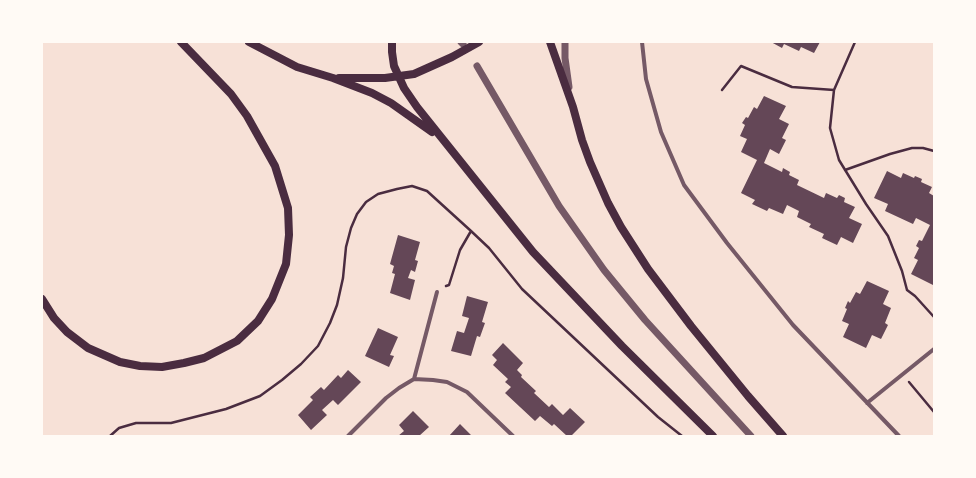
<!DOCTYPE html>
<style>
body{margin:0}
#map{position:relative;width:976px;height:478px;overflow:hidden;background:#f7e1d7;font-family:Inter,sans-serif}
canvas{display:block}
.frame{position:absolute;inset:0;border:43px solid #fffaf5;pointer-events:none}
</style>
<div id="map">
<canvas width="976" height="478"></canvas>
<div class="frame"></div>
</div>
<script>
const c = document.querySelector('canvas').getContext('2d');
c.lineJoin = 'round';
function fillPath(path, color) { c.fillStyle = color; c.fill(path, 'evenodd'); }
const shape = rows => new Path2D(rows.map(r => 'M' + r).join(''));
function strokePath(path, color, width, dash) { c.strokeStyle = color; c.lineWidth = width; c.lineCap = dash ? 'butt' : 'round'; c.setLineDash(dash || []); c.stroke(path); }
fillPath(shape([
 [771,42,820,42,814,53,801,47,799,51,784,44,782,48],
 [764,96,786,106,779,119,789,124,782,138,786,140,779,154,770,149,764,163,782,172,783,168,790,172,789,175,799,180,797,185,824,198,826,193,837,198,839,195,845,198,844,202,855,207,849,218,862,224,853,243,841,237,837,245,822,238,824,234,809,227,811,224,797,217,799,211,787,205,783,214,769,208,767,211,752,204,755,200,741,193,757,160,741,152,747,139,740,136,745,125,742,123,746,117,748,118,754,107,757,109],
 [887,171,901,178,903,173,914,178,915,176,922,179,921,182,932,187,929,193,934,196,933,285,911,274,918,260,914,258,919,248,916,246,919,240,922,241,930,225,916,218,913,224,885,211,888,204,874,198],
 [398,235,420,242,415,260,418,261,415,272,411,270,408,278,415,280,410,300,390,293,395,274,392,273,394,266,390,264],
 [867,281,889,291,883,304,891,308,885,323,888,325,881,339,872,335,866,348,843,337,849,324,842,321,847,309,845,308,848,301,850,303,856,292,860,294],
 [467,296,488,302,482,322,485,323,480,337,477,336,471,356,451,351,457,331,464,333,469,318,462,316],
 [378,328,398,337,390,355,394,356,389,367,365,356],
 [503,343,523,363,517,370,522,375,521,377,536,391,534,393,549,407,552,404,563,415,570,408,585,422,571,436,567,436,554,424,552,426,540,416,535,421,505,393,511,387,505,382,508,379,493,365,497,360,492,355],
 [348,370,361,382,338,405,333,400,322,410,327,415,311,430,298,415,313,400,310,397,321,387,324,390,338,375,341,378],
 [413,411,429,427,419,436,398,436,404,431,399,425],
 [460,424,472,436,449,436]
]), '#644757');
strokePath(shape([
 [855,42,834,90,830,128,839,160,866,204,888,236,902,271,907,290,915,296,934,317],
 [722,90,741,66,792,87,834,90],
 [845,170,890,154,912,148,923,148,934,151],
 [446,286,449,285,460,250,471,231],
 [909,382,934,412],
 [110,436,119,428,136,423,171,423,226,409,260,396,282,380,301,364,318,346,330,323,337,305,343,278,346,247,351,228,357,214,366,202,378,194,397,189,412,186,427,191,471,231,489,248,522,289,658,417,682,436]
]), '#4a2c40', 2.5);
strokePath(shape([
 [642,42,646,79,661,132,684,185,727,243,793,325,899,436],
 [414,379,437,292],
 [867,403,934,349],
 [348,436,386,398,399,388,414,379,433,380,447,382,467,392,513,436]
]), '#755966', 4);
strokePath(shape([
 [461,42,463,44],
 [565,42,565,58,569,87],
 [477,66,559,206,604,270,645,320,751,436]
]), '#755966', 7);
strokePath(shape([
 [249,42,297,67,333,78,372,93,391,103,432,132],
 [392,42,392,52,394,66,404,88,417,107,533,252,622,346,713,436],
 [550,42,573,107,582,140,590,162,608,203,621,227,648,269,691,326,748,396,783,436],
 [339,78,385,78,414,74,452,57,479,42],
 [42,299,54,318,67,332,88,348,120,362,140,366,162,367,184,363,204,358,237,341,258,321,272,299,286,264,289,235,288,208,275,166,247,116,231,94,181,42]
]), '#4a2c40', 8);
</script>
